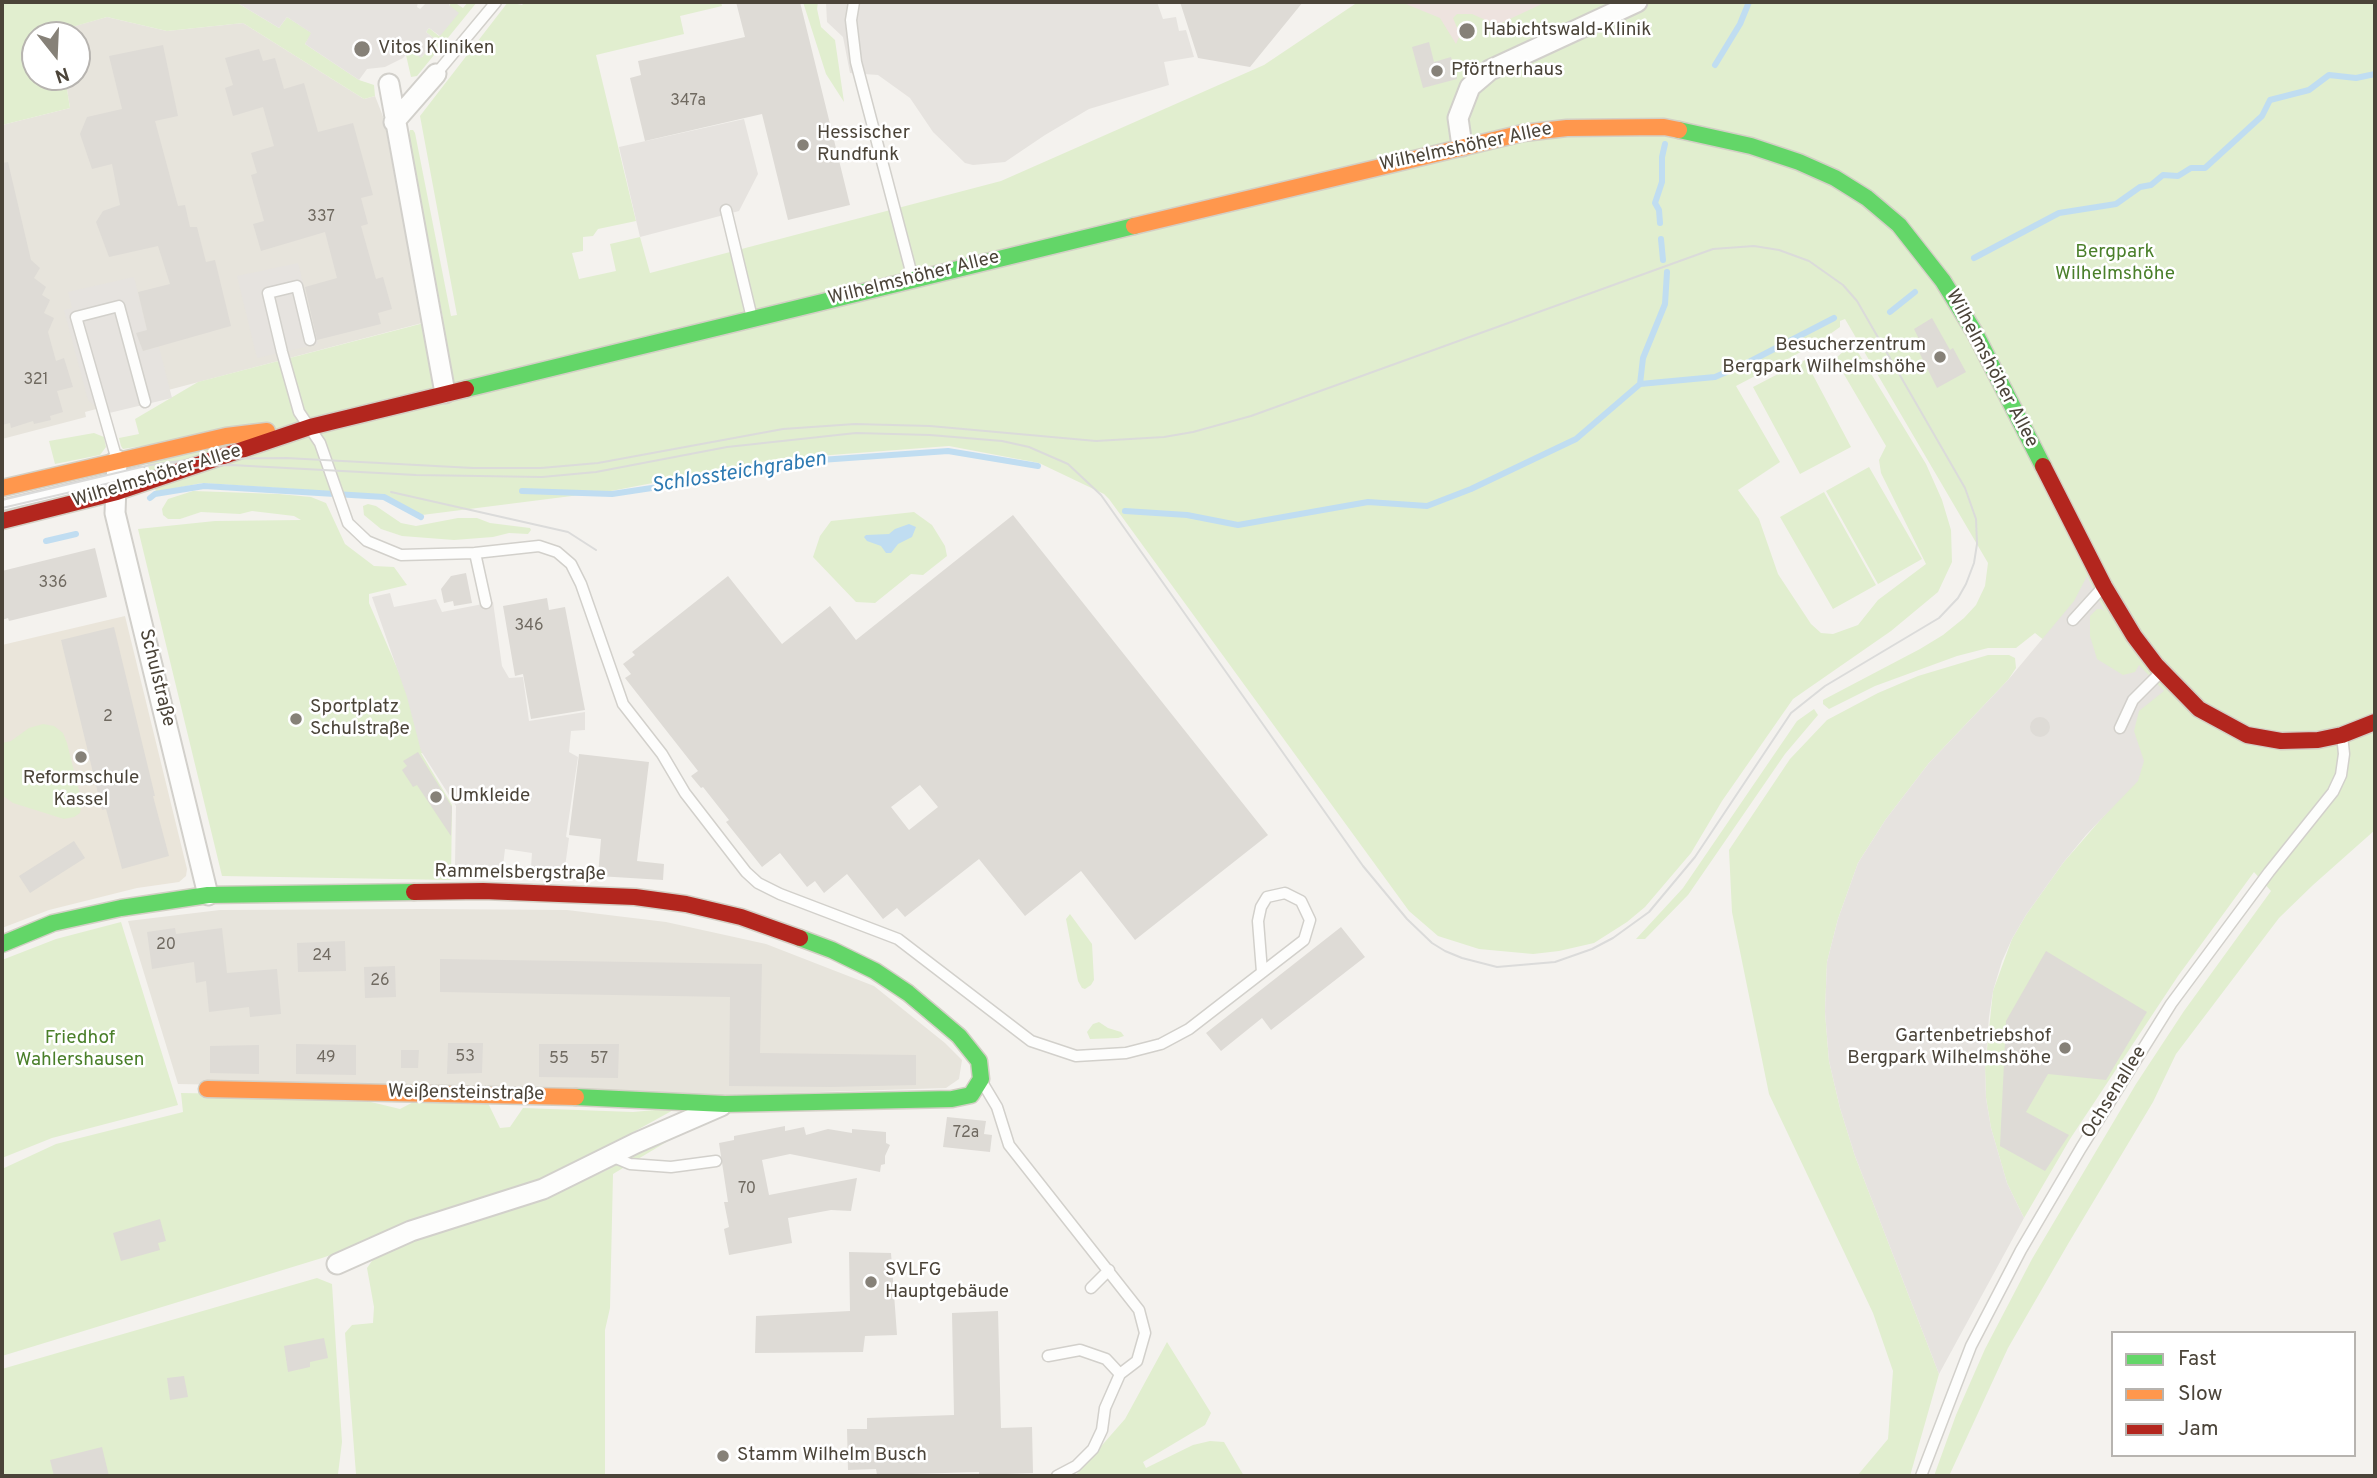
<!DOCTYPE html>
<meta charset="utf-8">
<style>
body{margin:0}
#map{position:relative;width:2377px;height:1478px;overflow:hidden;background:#f4f2ee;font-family:Overpass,sans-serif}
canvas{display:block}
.frame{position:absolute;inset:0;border:4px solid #4b4439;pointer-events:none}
.legend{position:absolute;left:2111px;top:1331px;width:245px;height:126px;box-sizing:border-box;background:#fff;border:2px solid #b7b4b0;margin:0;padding:9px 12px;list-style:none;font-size:21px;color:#4b4439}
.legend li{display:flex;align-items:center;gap:14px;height:35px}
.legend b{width:35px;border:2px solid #b7b4b0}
.north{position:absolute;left:21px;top:21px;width:70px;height:70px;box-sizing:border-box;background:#fff;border:2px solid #b7b4b0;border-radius:50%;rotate:162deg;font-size:19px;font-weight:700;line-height:28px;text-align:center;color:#4b4439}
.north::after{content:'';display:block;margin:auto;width:24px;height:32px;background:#868178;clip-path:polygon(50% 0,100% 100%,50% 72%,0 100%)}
</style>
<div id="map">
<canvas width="2377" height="1478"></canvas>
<div class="frame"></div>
<ul class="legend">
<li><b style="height:9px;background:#63d668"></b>Fast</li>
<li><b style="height:9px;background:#ff974d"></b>Slow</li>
<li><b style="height:9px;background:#b3261e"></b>Jam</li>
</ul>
<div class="north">N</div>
</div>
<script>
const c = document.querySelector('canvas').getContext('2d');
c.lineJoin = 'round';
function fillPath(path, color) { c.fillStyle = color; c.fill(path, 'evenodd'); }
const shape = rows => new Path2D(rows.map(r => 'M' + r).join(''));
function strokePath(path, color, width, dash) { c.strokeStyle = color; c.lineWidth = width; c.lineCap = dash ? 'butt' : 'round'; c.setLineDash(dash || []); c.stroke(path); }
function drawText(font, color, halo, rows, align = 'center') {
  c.font = font + ' Overpass,sans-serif'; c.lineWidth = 5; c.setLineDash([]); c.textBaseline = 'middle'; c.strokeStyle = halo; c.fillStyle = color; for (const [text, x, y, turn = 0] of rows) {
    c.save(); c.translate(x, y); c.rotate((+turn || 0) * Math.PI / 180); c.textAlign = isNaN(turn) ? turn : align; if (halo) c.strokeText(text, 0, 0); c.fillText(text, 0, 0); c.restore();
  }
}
fillPath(shape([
 [107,17,167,31,243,23,364,99,375,96,384,119,422,323,85,412,86,417,2,439,2,125,70,108,65,77,77,77,77,35,58,35,57,31],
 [422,909,567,910,666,922,766,944,874,986,945,1043,962,1060,959,1079,946,1088,725,1095,178,1084,128,921,220,910]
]), '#e7e4dc');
fillPath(shape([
 [125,616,187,869,186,876,179,882,137,888,49,910,2,928,2,645]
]), '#eae5da');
fillPath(shape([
 [1401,2,1552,2,1456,45]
]), '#eee3df');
fillPath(shape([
 [2,2,236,2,279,28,287,17,312,33,305,44,359,80,374,85,375,96,364,99,243,23,167,31,107,17,58,31,58,35,35,35,35,77,65,77,70,108,2,125],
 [451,2,454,2,463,8,468,2,477,2,417,76,411,77,406,55,411,50,422,57,436,40,426,32,429,28,439,36],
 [508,2,522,5,525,2,721,2,722,6,680,16,684,34,596,55,636,221,598,229,593,236,583,237,583,251,572,253,579,279,616,271,610,244,640,237,650,273,1001,181,1264,65,1358,2,1401,2,1440,18,1456,44,1460,35,1453,18,1457,14,1472,14,1497,25,1546,2,2375,2,2375,830,2313,885,2279,918,2176,1054,2153,1102,2068,1244,2008,1348,1949,1476,1934,1476,1956,1415,1985,1349,2032,1259,2136,1084,2184,1011,2271,891,2254,872,2178,976,2070,1139,2024,1218,2007,1183,1991,1128,1986,1098,1985,1068,1993,991,2012,939,2026,915,2063,863,2109,810,2077,667,2035,633,2016,648,1988,648,1957,656,1875,686,1829,709,1823,704,1823,700,1920,649,1943,635,1964,618,1976,605,1985,586,1988,563,1845,319,1840,321,1840,327,1816,344,1736,386,1780,462,1738,490,1759,519,1778,574,1811,624,1821,633,1833,634,1858,625,1878,600,1926,564,1881,473,1879,460,1886,446,1835,359,1845,350,1856,349,1926,464,1942,500,1951,530,1952,562,1938,592,1891,631,1793,699,1722,801,1691,853,1645,907,1627,922,1594,943,1559,951,1533,954,1479,949,1438,936,1409,911,1109,499,1104,494,1039,463,949,446,778,459,611,491,422,515,385,495,202,483,156,492,142,446,123,449,121,446,119,438,139,434,135,419,198,382,443,318,407,142,410,130,413,130,415,133,451,316,457,315,420,116],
 [803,2,818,2,817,9,821,27,835,40,844,102,826,74],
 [1805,360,1851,447,1800,474,1753,387],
 [94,433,104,437,106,447,100,455,55,464,49,441],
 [1869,467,1922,559,1878,584,1826,491],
 [193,491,279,494,311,497,326,503,345,544,374,566,394,567,407,585,369,594,369,603,407,691,427,754,421,753,452,805,451,880,222,876,138,529,215,521,301,520,294,516,252,511,240,514,201,512,180,519,168,519,163,515,162,509,168,499],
 [1824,492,1876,585,1833,609,1780,517],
 [368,504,376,506,401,523,416,526,458,518,477,518,490,523,530,528,531,530,528,534,509,533,493,537,454,540,402,536,381,529,364,515,363,506],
 [914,512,932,525,945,546,947,556,923,575,911,574,875,603,856,602,813,557,820,536,831,521],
 [1988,655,2009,655,2015,658,2016,668,2008,680,1929,763,1886,819,1858,863,1838,919,1827,962,1825,1012,1829,1061,1840,1108,1855,1156,1939,1374,1910,1476,1857,1476,1888,1439,1893,1371,1873,1313,1769,1094,1732,912,1729,850,1790,759,1827,720,1878,693,1918,676],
 [1814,709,1818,715,1785,754,1688,895,1645,939,1636,939,1683,888,1797,721],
 [43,724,54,726,63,733,67,743,82,803,80,813,74,817,64,819,13,803,2,795,2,743,11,741,29,728],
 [1070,914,1092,944,1094,980,1091,985,1085,989,1082,988,1078,981,1066,919],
 [121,922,178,1105,52,1138,2,1158,2,960,56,939],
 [1099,1022,1108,1028,1121,1032,1124,1036,1118,1038,1090,1039,1087,1032,1093,1024],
 [181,1093,346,1096,400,1109,421,1098,488,1103,500,1128,510,1127,523,1108,633,1112,677,1108,541,1183,322,1258,2,1356,2,1169,56,1144,183,1112],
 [703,1120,613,1174,610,1308,605,1330,605,1476,2,1476,2,1369,317,1278,332,1284,342,1442,338,1474,356,1474,345,1333,352,1325,373,1323,374,1307,367,1268,376,1255,423,1234,558,1191,603,1172],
 [1167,1342,1211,1413,1205,1425,1143,1462,1146,1468,1193,1445,1210,1441,1224,1442,1244,1476,1075,1476,1125,1419]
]), '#e1eecf');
fillPath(shape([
 [236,2,418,2,417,7,420,9,427,2,451,2,449,5,459,13,440,36,429,28,426,32,436,40,421,58,411,50,403,58,385,67,367,69,359,80,305,44,311,33,287,17,279,28],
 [826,2,1157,2,1163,19,1176,17,1179,31,1186,30,1194,57,1164,62,1169,85,1089,109,1045,135,1005,162,973,165,965,163,933,132,910,98,878,75,850,73,843,37,827,22],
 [744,119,758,174,739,211,640,237,619,147],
 [298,263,318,344,257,358,237,276],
 [134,277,147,330,137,334,143,351,159,347,172,398,105,414,88,400,64,310,72,308,68,292],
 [2087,576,2105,612,2102,609,2097,609,2090,616,2090,636,2097,659,2123,675,2135,672,2139,665,2164,691,2139,711,2134,731,2144,761,2138,781,2086,835,2063,863,2026,915,2012,939,2002,961,1993,991,1989,1017,1985,1068,1986,1098,1991,1128,2007,1183,2024,1218,1939,1374,1855,1156,1840,1108,1829,1061,1825,1012,1827,962,1838,919,1858,863,1886,819,1929,763,2008,680,2074,601],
 [390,593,394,607,436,599,442,612,493,602,502,666,509,678,523,677,529,721,585,712,585,730,571,731,569,752,578,757,566,837,569,838,565,867,531,867,532,853,505,849,503,866,455,865,456,806,421,751,407,697,372,597]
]), '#e6e3df');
fillPath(shape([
 [909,524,916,527,912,537,898,544,891,553,886,553,881,546,867,541,864,537,866,535,889,534,895,529]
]), '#c0ddf1');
strokePath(shape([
 [1715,65,1740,24,1749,2],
 [1660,223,1659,210,1655,203,1662,182,1662,157,1665,144],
 [1661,239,1663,260],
 [1974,258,2059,213,2116,204,2140,187,2151,185,2163,175,2178,176,2191,168,2205,168,2262,116,2270,100,2309,90,2329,75,2356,78,2375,74],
 [1890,312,1915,292],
 [1640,384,1715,377,1745,364,1834,318],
 [522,491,612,494,698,481,778,463,948,451,1038,466],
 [150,498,155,494,204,486,384,497,421,517],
 [1125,511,1187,515,1238,525,1368,502,1427,506,1471,489,1576,439,1640,384,1643,358,1665,304,1667,272],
 [46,541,76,534]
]), '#c0ddf1', 6);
fillPath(shape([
 [736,2,800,2,850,205,788,220,762,114,645,141,630,78,641,75,638,61,745,37],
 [1180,2,1303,2,1250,67,1198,58],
 [1429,42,1434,62,1451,57,1457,79,1423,88,1412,47],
 [163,45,178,116,155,121,178,206,185,205,190,227,197,227,206,262,215,260,231,326,143,351,136,333,147,330,138,292,170,284,158,246,109,257,96,222,103,211,120,205,112,164,92,169,80,134,87,117,122,109,109,56],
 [259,49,263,61,275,58,284,89,304,83,318,132,353,123,373,195,361,198,368,224,361,226,376,279,383,277,392,309,378,313,381,324,317,340,305,287,337,278,325,232,261,251,253,224,264,221,251,175,257,173,251,153,274,146,263,107,233,116,225,88,233,85,225,58],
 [8,162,31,260,40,268,34,278,46,287,42,295,50,300,44,313,54,318,48,332,56,361,64,358,73,387,57,391,63,412,50,416,51,420,34,424,33,421,11,428,10,423,2,425,2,163],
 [1932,318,1950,350,1953,348,1966,372,1937,388,1914,342,1919,339,1914,329],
 [1013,515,1268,835,1135,940,1081,871,1025,916,979,859,905,917,897,908,883,919,847,874,824,893,815,881,807,887,780,853,762,867,726,822,729,820,703,787,701,788,691,776,698,771,625,678,631,674,623,664,635,655,632,652,728,576,782,644,830,606,856,640],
 [920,785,938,807,909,830,891,807],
 [95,548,107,597,9,621,8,618,2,620,2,571],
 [466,573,472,603,454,606,453,601,444,603,441,589,451,576],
 [547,598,549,610,565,607,585,710,531,719,523,674,515,676,503,606],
 [114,627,155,796,153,796,169,856,122,869,106,809,102,810,61,640],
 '2030 727a10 10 0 1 1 20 0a10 10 0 1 1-20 0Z',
 [418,752,452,807,451,836,417,785,413,787,402,770,407,766,403,761],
 [579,754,649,762,637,861,664,864,663,880,598,876,601,839,569,835],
 [74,841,85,858,30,893,19,876],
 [1341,927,1365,957,1271,1030,1262,1018,1221,1051,1206,1033],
 [175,928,176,934,222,928,227,973,277,969,281,1014,250,1017,249,1007,209,1012,206,981,196,983,194,962,152,969,147,932],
 [345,941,346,971,298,972,297,943],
 [2046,951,2147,1012,2106,1080,2048,1074,2026,1112,2069,1135,2045,1171,2000,1146,2006,1021],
 [440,959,762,964,760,1053,916,1055,916,1085,831,1087,729,1086,730,997,440,992],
 [395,966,396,997,365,998,364,967],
 [448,1043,483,1043,482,1073,447,1074],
 [296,1044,356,1045,356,1075,296,1074],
 [539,1044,619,1044,618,1078,539,1077],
 [259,1045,259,1074,210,1073,210,1046],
 [401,1050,419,1050,418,1068,401,1068],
 [947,1117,986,1121,984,1134,992,1135,990,1152,943,1147],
 [785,1126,785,1131,804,1127,806,1135,828,1129,852,1133,852,1129,886,1132,886,1143,890,1145,885,1156,885,1164,881,1165,880,1172,790,1154,762,1160,769,1195,857,1178,851,1211,831,1210,788,1218,792,1243,729,1255,724,1229,729,1227,724,1202,728,1202,719,1143,734,1140,734,1136],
 [160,1219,166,1241,158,1243,160,1250,121,1261,113,1233],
 [849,1252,891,1253,897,1335,865,1336,863,1352,755,1353,756,1316,850,1311],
 [998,1311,1001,1428,1032,1427,1033,1473,979,1475,979,1472,877,1475,876,1469,848,1470,847,1429,867,1429,867,1418,954,1415,952,1313],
 [324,1338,328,1358,310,1362,310,1367,288,1372,284,1346],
 [184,1376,188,1397,170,1400,167,1378],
 [102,1447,109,1476,54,1476,50,1460]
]), '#dedbd6');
const lane = shape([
 [854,2,851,20,856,62,913,279],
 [436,74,496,2],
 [726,210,752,318],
 [310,340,297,286,268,293,282,352,299,412,320,443,348,523,367,541,401,555,475,553,539,546,557,552,571,564,581,584,623,704,662,754,685,793,746,872,758,883,780,894,898,939,1031,1041,1076,1056,1126,1053,1161,1044,1189,1029,1304,940,1310,920,1301,901,1285,893,1267,897,1261,907,1258,921,1262,972],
 [117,460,76,317,119,306,145,402],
 [2,505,141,472],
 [475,553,486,603],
 [2073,620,2103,587],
 [2120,728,2133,700,2160,673],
 [982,1082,997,1107,1009,1145,1139,1310,1145,1333,1137,1361,1120,1374,1106,1359,1080,1350,1048,1356],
 [611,1156,630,1164,671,1167,716,1161],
 [1091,1288,1109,1270],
 [1057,1476,1076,1466,1093,1449,1102,1430,1105,1408,1120,1374],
 [1921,1476,1971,1346,2021,1250,2081,1148,2171,1004,2269,872,2333,792,2341,775,2344,754,2342,735]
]);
const street = shape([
 [389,84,445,393],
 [394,122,436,74],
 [1462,146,1458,118,1470,87,1490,70,1637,2],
 [117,460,115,513,208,895],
 [337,1264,411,1231,543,1189,636,1143,721,1106]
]);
const fast = shape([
 [1679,130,1751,146,1799,162,1835,178,1867,198,1899,225,1943,281,1975,333,2043,466],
 [466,389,1134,226],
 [2,944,53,923,121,908,208,895,414,892],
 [576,1097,725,1104,952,1099,971,1095,981,1079,979,1061,959,1036,908,993,875,971,832,950,800,938]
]);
const slow = shape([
 [1134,226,1523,133,1567,128,1664,127,1679,130],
 [2,488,226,436,267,431],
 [207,1089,576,1097]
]);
const jam = shape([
 [2043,466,2104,586,2134,636,2156,665,2199,709,2247,735,2281,741,2318,740,2342,735,2375,722],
 [2,521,117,492,310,427,466,389],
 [414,892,483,891,635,897,686,904,741,917,800,938]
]);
strokePath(lane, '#d2d0cb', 13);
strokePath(street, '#d2d0cb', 23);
strokePath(fast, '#d3cfc5', 19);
strokePath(slow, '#d3cfc5', 19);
strokePath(jam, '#d3cfc5', 19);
strokePath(lane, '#fdfdfc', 10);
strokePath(street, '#fdfdfc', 19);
strokePath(fast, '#63d668', 16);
strokePath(slow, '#ff974d', 16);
strokePath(jam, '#b3261e', 16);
strokePath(shape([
 [391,492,568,532,596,550],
 [2,500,150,465,196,459,286,458,473,468,541,468,598,463,783,429,855,424,930,426,1096,441,1164,437,1193,432,1251,416,1713,249,1754,246,1779,250,1809,261,1843,285,1857,301,1965,488,1976,519,1977,544,1974,563,1966,584,1958,598,1939,618,1825,686,1791,713,1695,857,1649,912,1613,938,1592,949,1555,962,1497,967,1462,958,1445,951,1432,943,1407,919,1363,866,1101,495,1068,464,1029,447,1002,441,930,435,856,433,727,447,596,472,542,477,416,475,231,465,208,466,136,477,2,508]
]), '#dbdbda', 2);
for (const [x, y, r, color] of [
 [1467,31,9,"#868178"],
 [362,49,9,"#868178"],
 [1437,71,7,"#868178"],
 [803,145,7,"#868178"],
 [1940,357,7,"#868178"],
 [296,719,7,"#868178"],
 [81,757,7,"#868178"],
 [436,797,7,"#868178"],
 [2065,1048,7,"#868178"],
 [871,1282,7,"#868178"],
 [723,1456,7,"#868178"]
]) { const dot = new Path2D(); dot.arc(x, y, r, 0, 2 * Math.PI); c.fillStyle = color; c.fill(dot); strokePath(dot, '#fff', 2.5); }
drawText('16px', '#706a61', null, [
 ["347a",688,102],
 ["337",321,218],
 ["321",36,381],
 ["336",53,584],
 ["346",529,627],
 ["2",108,718],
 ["20",166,946],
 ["24",322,957],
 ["26",380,982],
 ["53",465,1058],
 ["49",326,1059],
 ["55",559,1060],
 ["57",599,1060],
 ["72a",966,1134],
 ["70",747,1190]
]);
drawText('19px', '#4b4439', '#fff', [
 ["Habichtswald-Klinik",1483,31],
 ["Vitos Kliniken",378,49],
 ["Pförtnerhaus",1451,71],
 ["Hessischer",817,134],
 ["Rundfunk",817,156],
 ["Besucherzentrum",1926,346,"right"],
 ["Bergpark Wilhelmshöhe",1926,368,"right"],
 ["Sportplatz",310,708],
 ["Schulstraße",310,730],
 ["Reformschule",81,779,"center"],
 ["Kassel",81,801,"center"],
 ["Umkleide",450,797],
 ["Gartenbetriebshof",2051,1037,"right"],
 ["Bergpark Wilhelmshöhe",2051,1059,"right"],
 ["SVLFG",885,1271],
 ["Hauptgebäude",885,1293],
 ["Stamm Wilhelm Busch",737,1456]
], 'left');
drawText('19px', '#4b4439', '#fff', [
 ["Wilhelmshöher Allee",1466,148,-12],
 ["Wilhelmshöher Allee",914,279,-14],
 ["Wilhelmshöher Allee",1991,369,62],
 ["Wilhelmshöher Allee",157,477,-17],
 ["Schulstraße",156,678,76],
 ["Rammelsbergstraße",520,874,1],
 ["Ochsenallee",2115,1093,-58],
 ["Weißensteinstraße",466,1094,1]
]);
drawText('19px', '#4a7f2a', '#fff', [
 ["Bergpark",2115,253],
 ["Wilhelmshöhe",2115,275],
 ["Friedhof",80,1039],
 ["Wahlershausen",80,1061]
]);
drawText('italic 21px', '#2e7ab2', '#fff', [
 ["Schlossteichgraben",739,474,-9]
]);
</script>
